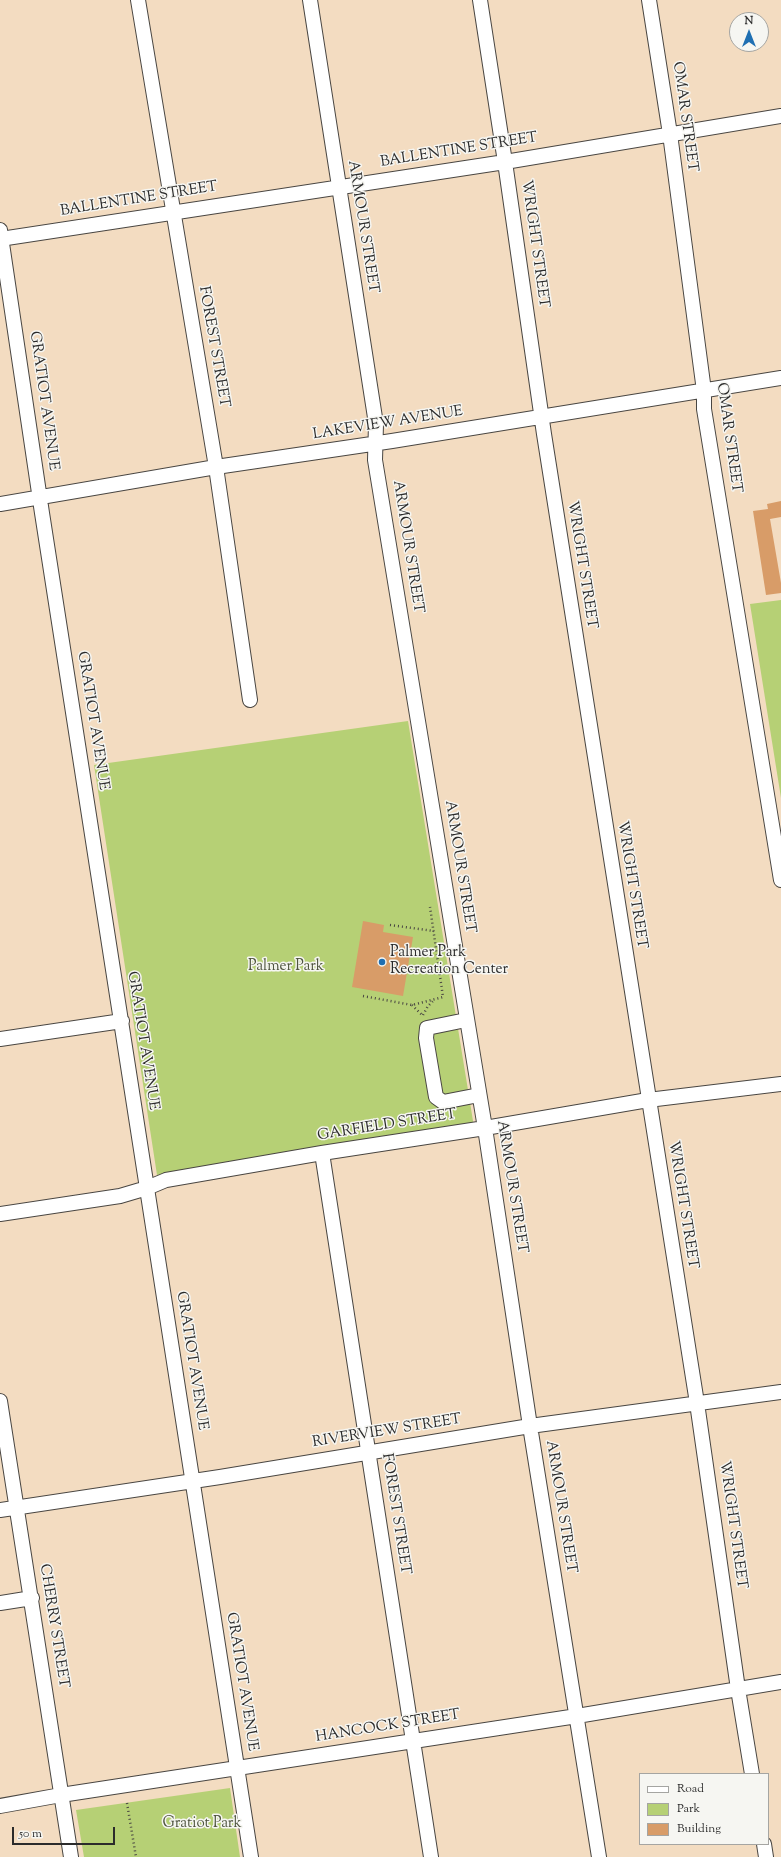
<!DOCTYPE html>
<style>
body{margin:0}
#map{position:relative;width:781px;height:1857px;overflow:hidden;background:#f3dcc1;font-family:"Sorts Mill Goudy",serif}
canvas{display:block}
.legend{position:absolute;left:639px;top:1773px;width:130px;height:72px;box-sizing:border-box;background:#f6f6f2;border:1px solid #a5a5a2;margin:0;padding:5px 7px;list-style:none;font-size:12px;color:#2b2b2b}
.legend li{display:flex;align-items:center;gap:8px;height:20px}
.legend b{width:20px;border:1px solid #a5a5a2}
.north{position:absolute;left:729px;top:12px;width:40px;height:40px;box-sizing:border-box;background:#f6f6f2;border:1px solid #a5a5a2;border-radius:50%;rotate:0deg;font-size:11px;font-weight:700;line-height:16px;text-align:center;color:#2b2b2b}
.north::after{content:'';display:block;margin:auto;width:14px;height:18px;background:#1f6fb2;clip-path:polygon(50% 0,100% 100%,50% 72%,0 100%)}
.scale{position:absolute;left:12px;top:1827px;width:103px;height:18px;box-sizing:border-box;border:2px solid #2b2b2b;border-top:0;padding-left:5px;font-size:12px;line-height:14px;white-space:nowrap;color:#2b2b2b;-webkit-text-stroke:3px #f6f6f2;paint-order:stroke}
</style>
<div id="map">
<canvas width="781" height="1857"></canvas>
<ul class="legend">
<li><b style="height:5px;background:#fff"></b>Road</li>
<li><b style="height:11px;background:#b6d075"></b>Park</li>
<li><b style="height:11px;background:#d89c68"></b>Building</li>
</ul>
<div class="north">N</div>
<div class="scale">50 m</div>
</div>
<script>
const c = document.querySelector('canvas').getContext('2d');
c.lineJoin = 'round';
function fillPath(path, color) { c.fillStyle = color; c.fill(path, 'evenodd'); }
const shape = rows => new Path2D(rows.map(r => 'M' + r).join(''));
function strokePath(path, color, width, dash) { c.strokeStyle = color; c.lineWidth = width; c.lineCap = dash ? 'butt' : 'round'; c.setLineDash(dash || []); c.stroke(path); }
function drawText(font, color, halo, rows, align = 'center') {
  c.font = font + ' "Sorts Mill Goudy",serif'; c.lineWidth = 3; c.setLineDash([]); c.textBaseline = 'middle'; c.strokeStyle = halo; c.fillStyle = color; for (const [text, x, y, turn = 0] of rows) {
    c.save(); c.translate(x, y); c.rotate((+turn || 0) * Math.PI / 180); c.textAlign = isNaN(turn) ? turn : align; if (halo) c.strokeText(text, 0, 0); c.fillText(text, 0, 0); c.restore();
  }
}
fillPath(shape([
 [781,600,781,798,750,604],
 [408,721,474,1127,157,1175,94,765],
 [230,1788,240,1857,84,1857,76,1810]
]), '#b6d075');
fillPath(shape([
 [781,501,781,517,770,519,781,583,781,593,766,595,753,511,768,509,767,504],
 [363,921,384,925,383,932,413,937,403,996,352,987]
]), '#d89c68');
const minor = shape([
 [138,0,216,467,250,700],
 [310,0,376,424,375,460,485,1128,530,1426,599,1857],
 [480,0,505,162,544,434,697,1403,738,1689,752,1774],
 [649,0,670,134,704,391,704,409,781,880],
 [0,230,42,513,251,1857],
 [0,239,505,162,781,116],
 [0,504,216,467,392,441,781,378],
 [466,1020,427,1028,426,1038,436,1097,443,1102,479,1095],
 [0,1039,122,1021],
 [322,1153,431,1857],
 [0,1214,120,1196,147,1188,166,1180,322,1153,485,1128,648,1100,781,1084],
 [0,1401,71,1857],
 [0,1510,220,1477,530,1426,781,1392],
 [0,1603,32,1598],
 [0,1806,61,1795,577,1716,781,1682],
 [764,1844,766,1857]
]);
strokePath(minor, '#494642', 16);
strokePath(shape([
 [390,925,434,931],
 [363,996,412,1005,443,997,430,907],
 [412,1005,423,1016],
 [423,1015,428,1006,434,1000],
 [127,1803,136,1857]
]), '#494642', 2.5, [1, 3]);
strokePath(minor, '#fff', 14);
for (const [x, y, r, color] of [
 [382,962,4,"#1f6fb2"]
]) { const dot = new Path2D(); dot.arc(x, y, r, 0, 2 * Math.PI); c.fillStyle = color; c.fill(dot); strokePath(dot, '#f6f6f2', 1.5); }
drawText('15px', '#2b2b2b', '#f6f6f2', [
 ["OMAR STREET",684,117,82],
 ["BALLENTINE STREET",459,151,-9],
 ["BALLENTINE STREET",139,200,-9],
 ["ARMOUR STREET",362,227,81],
 ["WRIGHT STREET",534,244,82],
 ["FOREST STREET",213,347,80],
 ["GRATIOT AVENUE",43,401,82],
 ["LAKEVIEW AVENUE",388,424,-9],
 ["OMAR STREET",728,438,82],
 ["ARMOUR STREET",407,547,81],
 ["WRIGHT STREET",581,565,81],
 ["GRATIOT AVENUE",92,721,81],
 ["ARMOUR STREET",459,867,81],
 ["WRIGHT STREET",631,885,81],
 ["GRATIOT AVENUE",142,1041,81],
 ["GARFIELD STREET",387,1126,-9],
 ["ARMOUR STREET",511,1187,81],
 ["WRIGHT STREET",682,1205,81],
 ["GRATIOT AVENUE",191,1361,81],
 ["RIVERVIEW STREET",387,1432,-9],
 ["ARMOUR STREET",560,1507,81],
 ["FOREST STREET",395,1514,81],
 ["WRIGHT STREET",732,1525,82],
 ["CHERRY STREET",53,1626,81],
 ["GRATIOT AVENUE",241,1682,81],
 ["HANCOCK STREET",388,1727,-9]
]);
drawText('15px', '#2b2b2b', '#f6f6f2', [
 ["Palmer Park",390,953],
 ["Recreation Center",390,970]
], 'left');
drawText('15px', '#4e543e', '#f6f6f2', [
 ["Palmer Park",286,967],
 ["Gratiot Park",202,1824]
]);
</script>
